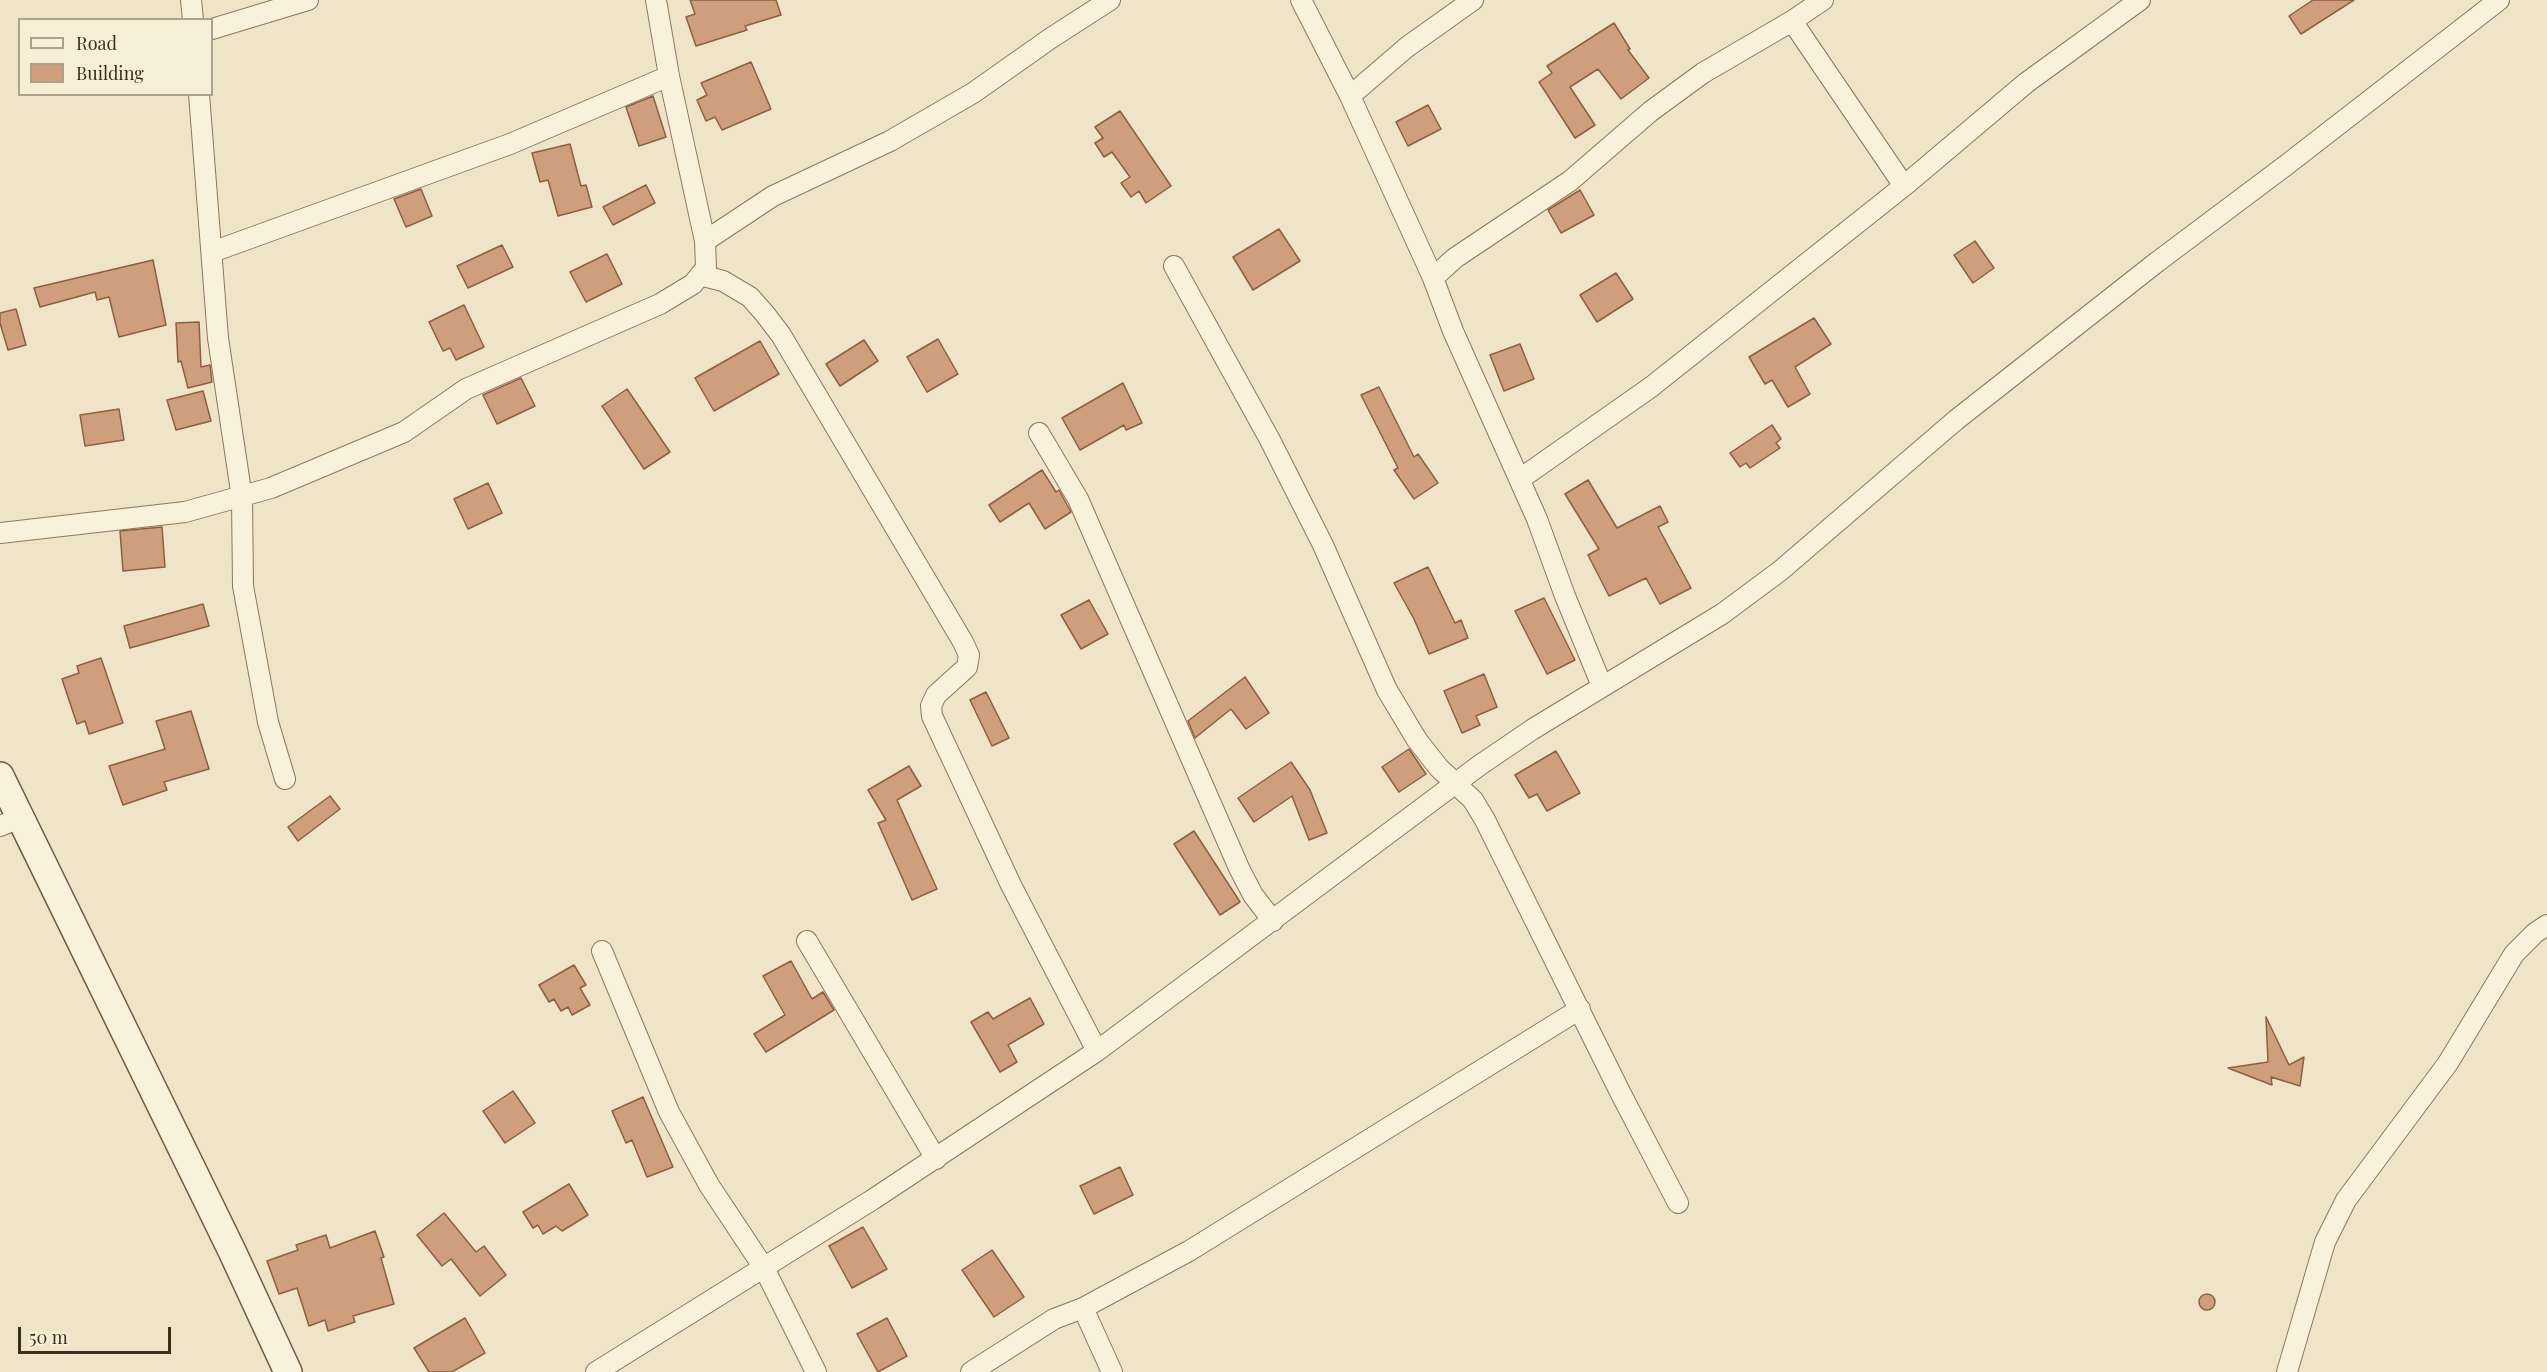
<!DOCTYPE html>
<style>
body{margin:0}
#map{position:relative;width:2547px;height:1372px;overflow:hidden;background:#f0e4c8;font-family:"Playfair Display",serif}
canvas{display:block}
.legend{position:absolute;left:18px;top:18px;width:195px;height:78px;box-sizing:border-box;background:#f7eed8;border:2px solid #ada18e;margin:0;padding:8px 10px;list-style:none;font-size:18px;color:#3d2e20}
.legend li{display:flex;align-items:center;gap:12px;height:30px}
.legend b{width:30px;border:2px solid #ada18e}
.scale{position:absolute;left:18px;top:1327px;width:153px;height:27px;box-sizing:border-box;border:3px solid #3d2e20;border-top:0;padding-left:8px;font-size:18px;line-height:21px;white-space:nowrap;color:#3d2e20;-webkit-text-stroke:4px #f7eed8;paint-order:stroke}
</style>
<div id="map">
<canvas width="2547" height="1372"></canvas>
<ul class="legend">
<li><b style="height:8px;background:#faf1dc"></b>Road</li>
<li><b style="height:16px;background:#cf9f7d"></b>Building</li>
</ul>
<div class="scale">50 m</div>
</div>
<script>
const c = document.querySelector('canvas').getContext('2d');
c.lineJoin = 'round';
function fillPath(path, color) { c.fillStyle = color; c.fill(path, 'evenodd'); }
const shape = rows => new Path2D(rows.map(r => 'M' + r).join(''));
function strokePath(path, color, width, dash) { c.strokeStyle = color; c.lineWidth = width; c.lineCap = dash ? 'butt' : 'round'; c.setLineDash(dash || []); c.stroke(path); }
const building = shape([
 [690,0,776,0,781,15,745,26,747,30,696,46,686,17,695,14,690,0],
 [2313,0,2354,0,2301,34,2289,16,2313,0],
 [1614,23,1630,49,1628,50,1649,78,1621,99,1598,69,1570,87,1595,125,1575,138,1539,82,1552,73,1547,66,1614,23],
 [751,62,771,109,722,130,715,117,706,121,697,100,707,95,701,83,751,62],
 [653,96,666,137,639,146,626,107,653,96],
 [1428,105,1441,129,1408,146,1396,122,1428,105],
 [1120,111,1171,186,1146,203,1139,191,1131,197,1121,183,1130,177,1112,152,1104,157,1095,143,1103,138,1095,127,1120,111],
 [570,144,581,186,586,185,592,207,558,216,548,180,540,182,532,153,570,144],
 [646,185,655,203,613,225,603,207,646,185],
 [421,189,432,216,406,227,394,199,421,189],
 [1580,190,1594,215,1561,233,1548,210,1580,190],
 [1279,229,1300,261,1253,290,1233,257,1279,229],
 [1975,241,1994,268,1973,283,1954,255,1975,241],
 [502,245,513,267,468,288,457,266,502,245],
 [607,254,622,284,586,302,570,272,607,254],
 [153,260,166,325,119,337,109,297,97,300,95,292,40,307,34,288,153,260],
 [1616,273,1633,299,1597,322,1580,295,1616,273],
 [464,305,484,347,456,360,450,348,443,351,429,322,464,305],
 [16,309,26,345,8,350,0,323,0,313,16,309],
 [1814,318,1831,344,1795,367,1810,394,1788,407,1772,380,1765,384,1749,357,1814,318],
 [199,322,201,367,210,365,212,382,188,388,181,361,178,362,176,323,199,322],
 [938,339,958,374,927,392,907,357,938,339],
 [864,340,878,361,840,386,826,364,864,340],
 [760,341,779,374,714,411,695,378,760,341],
 [1520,344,1534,379,1504,391,1490,355,1520,344],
 [521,378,535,406,497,424,483,395,521,378],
 [1123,383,1142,423,1126,430,1124,425,1080,450,1062,418,1123,383],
 [1379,387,1414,457,1418,454,1438,483,1414,499,1394,470,1398,468,1361,395,1379,387],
 [627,389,670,452,644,469,602,406,627,389],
 [203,391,211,421,176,430,167,400,203,391],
 [119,409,124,440,85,446,80,415,119,409],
 [1772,425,1781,439,1776,443,1780,448,1750,468,1746,463,1740,467,1730,453,1772,425],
 [1042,470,1056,492,1059,490,1071,512,1045,529,1029,503,1000,522,989,505,1042,470],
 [1588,480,1617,528,1660,506,1668,522,1658,527,1691,588,1660,604,1646,578,1609,596,1588,555,1599,549,1565,494,1588,480],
 [488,483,502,513,468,529,454,499,488,483],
 [162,527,165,567,123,571,120,531,162,527],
 [1428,567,1455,623,1461,620,1468,638,1429,654,1414,619,1394,583,1428,567],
 [1544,598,1575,660,1547,674,1515,611,1544,598],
 [1089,600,1108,634,1081,649,1061,615,1089,600],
 [203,604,209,626,130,648,124,626,203,604],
 [101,658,123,723,89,734,85,721,77,724,62,679,79,673,77,666,101,658],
 [1484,674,1497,707,1476,716,1480,725,1462,733,1444,691,1484,674],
 [1245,677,1269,713,1246,729,1231,709,1195,738,1188,721,1245,677],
 [986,692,1009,738,992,746,970,700,986,692],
 [191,711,209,769,164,782,167,790,123,805,109,766,165,749,156,721,191,711],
 [1409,749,1426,774,1399,792,1382,767,1409,749],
 [1556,751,1580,793,1547,811,1537,794,1529,798,1515,775,1556,751],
 [1291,762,1310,790,1327,833,1309,840,1292,796,1254,822,1238,798,1291,762],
 [909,766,921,786,897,800,937,889,912,900,878,823,886,820,868,790,909,766],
 [330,796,340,809,298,841,288,827,330,796],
 [1194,831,1240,902,1220,915,1174,844,1194,831],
 [791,961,812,999,823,992,834,1010,766,1052,754,1034,785,1015,763,976,791,961],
 [574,965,586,985,580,988,590,1005,572,1015,568,1007,561,1011,554,999,549,1002,539,985,574,965],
 [1030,998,1044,1024,1008,1045,1017,1062,1000,1072,971,1022,988,1012,993,1019,1030,998],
 [2266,1017,2289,1065,2304,1057,2300,1086,2271,1077,2272,1085,2228,1068,2268,1062,2266,1017],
 [513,1091,535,1123,505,1143,483,1111,513,1091],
 [643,1097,673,1167,647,1177,632,1140,626,1143,612,1111,643,1097],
 [1120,1167,1133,1195,1094,1214,1080,1186,1120,1167],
 [569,1184,588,1215,562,1231,556,1226,543,1234,538,1225,533,1228,523,1212,569,1184],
 [444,1213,476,1252,484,1246,506,1275,480,1296,451,1259,442,1266,417,1235,444,1213],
 [863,1227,887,1269,852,1288,829,1246,863,1227],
 [375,1231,384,1257,381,1258,394,1304,353,1316,355,1322,328,1331,325,1320,309,1326,297,1288,279,1294,267,1261,298,1250,296,1245,326,1235,330,1248,375,1231],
 [992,1250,1024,1297,994,1317,962,1270,992,1250],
 '2199 1302a8 8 0 1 1 16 0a8 8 0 1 1-16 0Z',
 [465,1318,485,1353,452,1372,429,1372,414,1348,465,1318],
 [887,1318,907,1356,878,1372,857,1334,887,1318]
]);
fillPath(building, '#cf9f7d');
strokePath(building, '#8d5f41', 1.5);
const street = shape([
 [191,0,193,20],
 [1301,0,1350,96,1433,278,1453,331,1537,519,1565,596,1602,686],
 [1792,21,1904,186],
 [212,29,308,0],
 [199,94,218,338,242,498,243,586,268,722,285,779],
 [1350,96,1407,47,1473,0],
 [705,241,773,196,890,141,973,93,1051,38,1110,0],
 [212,252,510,144,669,76],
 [1174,266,1270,440,1323,545,1387,690,1417,740,1439,768,1473,800,1485,820,1621,1094,1678,1203],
 [700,275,723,281,750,297,765,314,781,335,963,642,969,655,967,667,936,695,931,706,932,716,1011,885,1097,1051],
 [1433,278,1455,258,1570,181,1651,111,1703,73,1792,21,1823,0],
 [1039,433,1078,499,1239,868,1253,895,1273,921],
 [1520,479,1651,387,1904,186,2026,83,2140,0],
 [0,533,185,512,271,488,404,432,466,389,660,304,693,284,706,268,705,241,669,76,656,0],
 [0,826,20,818],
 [807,941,936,1159],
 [602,951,669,1112,709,1185,764,1268,816,1372],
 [1083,1308,1112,1372],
 [596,1372,872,1200,1097,1051,1480,765,1533,729,1722,614,1780,571,1956,420,2157,262,2285,166,2499,0],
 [971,1372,1054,1319,1083,1308,1189,1251,1580,1009],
 [2287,1372,2325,1242,2346,1200,2448,1063,2514,954,2535,933,2547,925]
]);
const secondary = shape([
 [0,776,232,1251,288,1372]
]);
strokePath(street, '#8d765c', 22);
strokePath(secondary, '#6f573f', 30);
strokePath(street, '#faf1dc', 20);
strokePath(secondary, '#faf1dc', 27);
</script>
